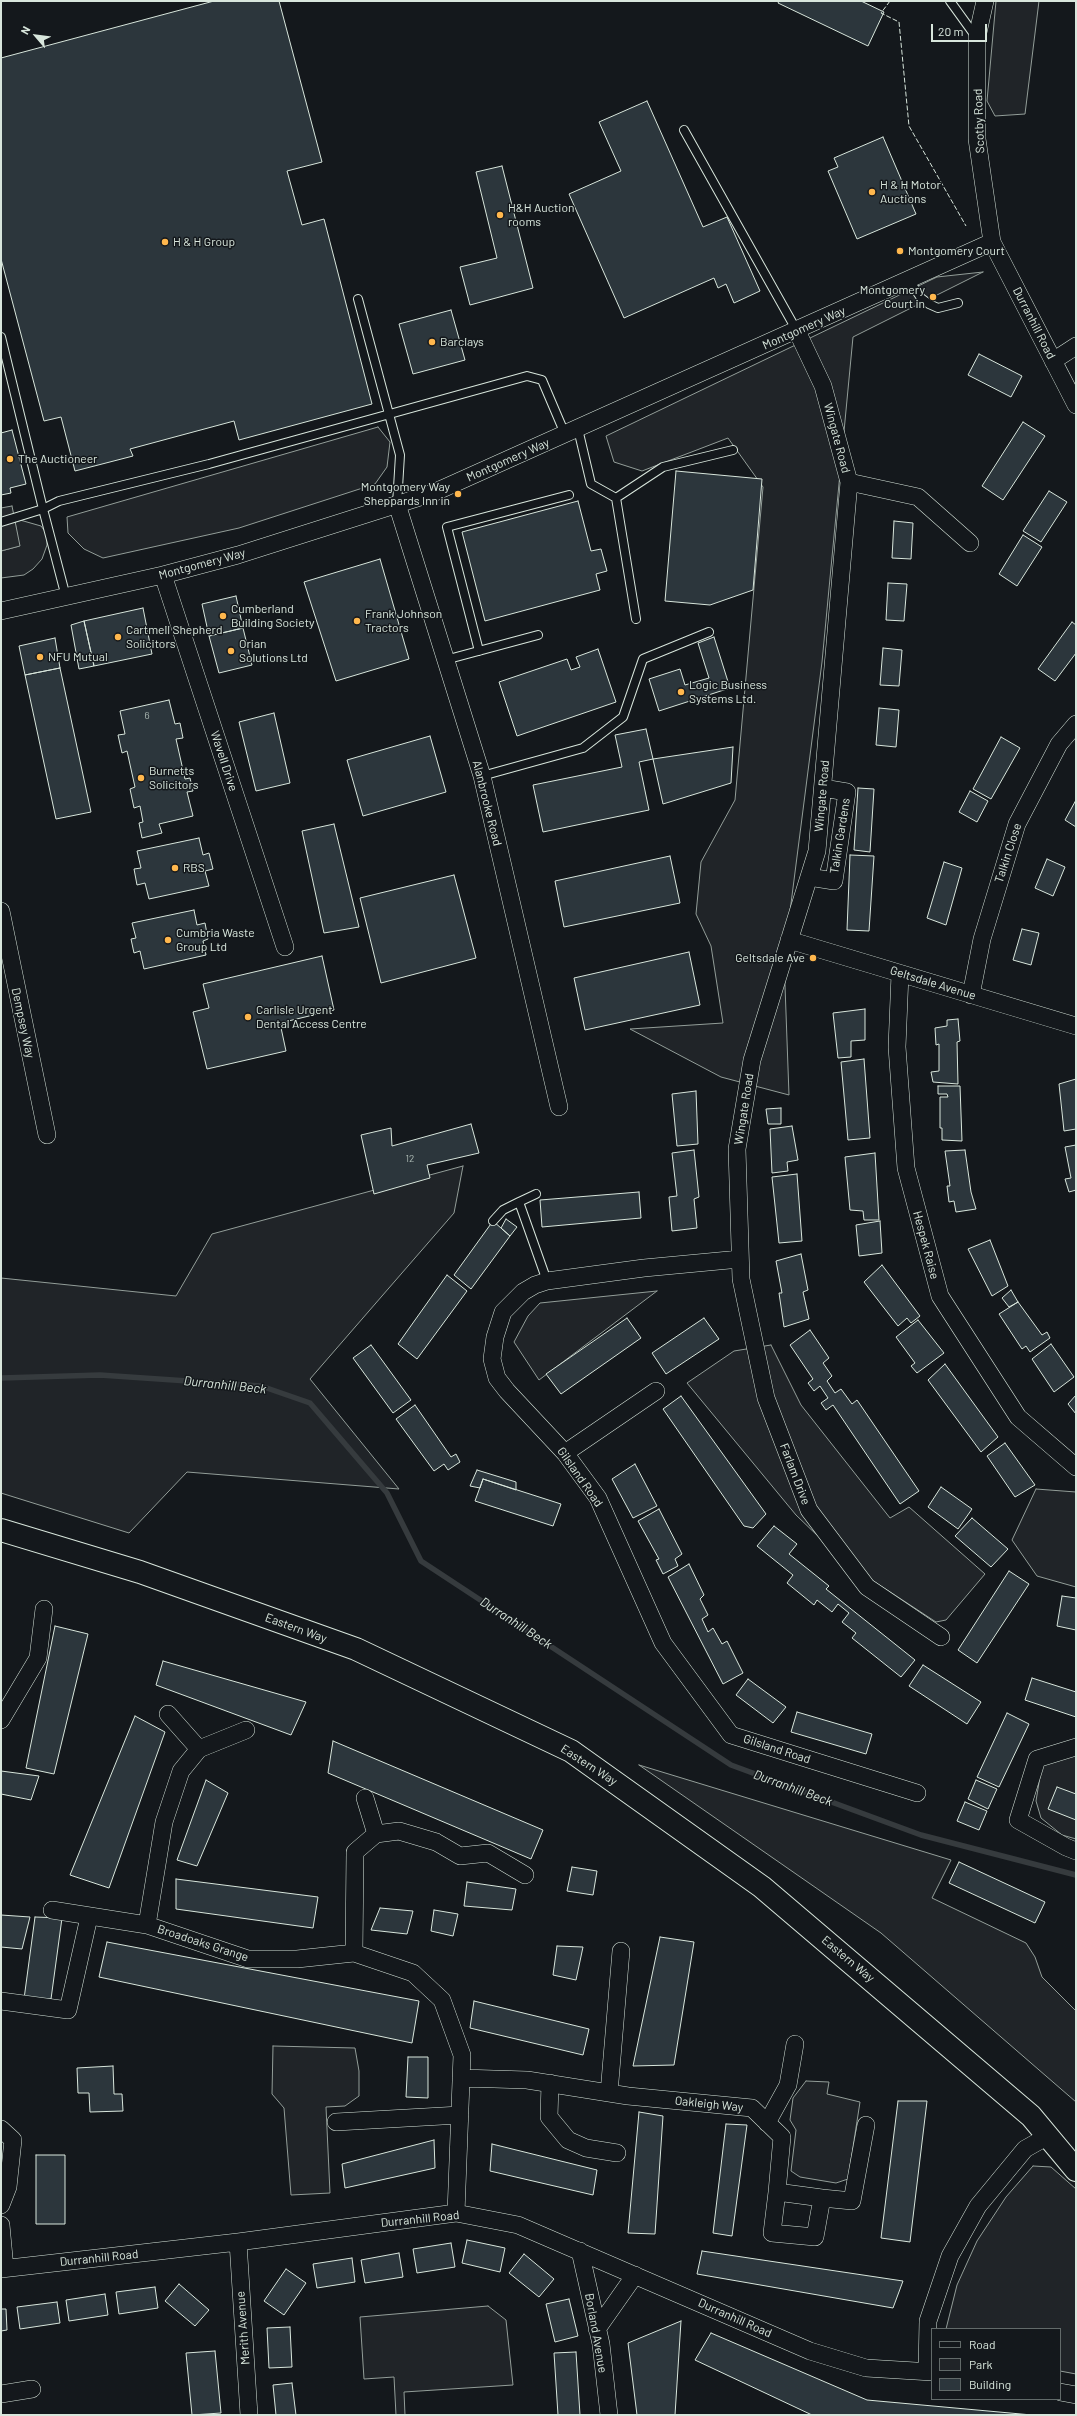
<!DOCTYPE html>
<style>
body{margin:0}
#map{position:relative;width:1077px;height:2416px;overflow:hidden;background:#14181c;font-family:Barlow,sans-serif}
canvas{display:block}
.frame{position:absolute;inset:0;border:2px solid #d8e6dc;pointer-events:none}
.legend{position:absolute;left:931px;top:2328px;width:130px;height:72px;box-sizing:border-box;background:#14181c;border:1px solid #626a69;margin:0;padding:5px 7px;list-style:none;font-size:12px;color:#d8e6dc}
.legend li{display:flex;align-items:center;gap:8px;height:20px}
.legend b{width:20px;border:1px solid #626a69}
.north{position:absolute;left:16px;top:16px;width:40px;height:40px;-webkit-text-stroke:3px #14181c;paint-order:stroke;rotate:298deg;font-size:11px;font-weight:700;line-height:16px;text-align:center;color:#d8e6dc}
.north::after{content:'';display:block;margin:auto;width:14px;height:18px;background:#d8e6dc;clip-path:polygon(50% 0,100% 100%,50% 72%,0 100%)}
.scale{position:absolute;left:931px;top:24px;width:56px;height:18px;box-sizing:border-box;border:2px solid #d8e6dc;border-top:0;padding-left:5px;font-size:12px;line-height:14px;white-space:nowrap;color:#d8e6dc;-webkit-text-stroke:3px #14181c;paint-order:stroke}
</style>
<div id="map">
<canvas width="1077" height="2416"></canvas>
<div class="frame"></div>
<ul class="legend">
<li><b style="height:5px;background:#14181c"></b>Road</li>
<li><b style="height:11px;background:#202428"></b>Park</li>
<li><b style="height:11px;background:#2c363c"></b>Building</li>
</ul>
<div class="north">N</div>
<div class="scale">20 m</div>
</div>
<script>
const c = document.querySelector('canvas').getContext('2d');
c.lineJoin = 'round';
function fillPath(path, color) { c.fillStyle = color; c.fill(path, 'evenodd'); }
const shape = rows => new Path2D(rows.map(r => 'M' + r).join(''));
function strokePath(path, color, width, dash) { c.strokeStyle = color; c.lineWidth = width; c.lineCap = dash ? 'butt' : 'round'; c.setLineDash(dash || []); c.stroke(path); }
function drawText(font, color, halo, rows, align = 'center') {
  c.font = font + ' Barlow,sans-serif'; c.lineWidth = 3; c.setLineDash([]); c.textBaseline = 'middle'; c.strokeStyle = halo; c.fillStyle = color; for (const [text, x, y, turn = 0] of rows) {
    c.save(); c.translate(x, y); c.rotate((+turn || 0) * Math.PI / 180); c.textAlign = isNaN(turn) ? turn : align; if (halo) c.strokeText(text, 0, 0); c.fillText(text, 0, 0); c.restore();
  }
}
const green = shape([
 [996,1,1039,1,1025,114,995,116,987,101,996,1],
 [983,272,853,337,822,662,784,958,789,1095,721,1077,630,1029,723,1023,711,946,696,914,701,862,735,800,763,487,728,438,642,471,614,462,606,436,937,277,983,272],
 [378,427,390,442,387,467,375,484,239,528,103,558,84,549,68,533,67,517,378,427],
 [20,520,41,526,47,534,47,545,42,559,33,569,24,575,1,578,1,551,19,546,15,522,20,520],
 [463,1166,454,1213,310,1379,399,1489,187,1472,129,1533,1,1493,1,1278,176,1296,212,1234,463,1166],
 [657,1291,539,1380,514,1342,528,1316,540,1303,657,1291],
 [771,1345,801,1405,890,1518,909,1507,985,1574,946,1620,936,1622,846,1563,796,1515,687,1383,734,1351,771,1345],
 [1036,1489,1076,1492,1076,1587,1037,1576,1012,1540,1036,1489],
 [1076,1749,1076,1839,1062,1835,1041,1818,1036,1801,1043,1758,1076,1749],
 [639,1765,951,1860,932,1898,1026,1943,1035,1957,1042,1977,1076,2011,1076,2102,881,1933,639,1765],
 [273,2046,355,2048,359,2071,359,2096,345,2106,326,2107,330,2193,291,2195,284,2108,272,2094,273,2046],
 [806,2081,829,2082,827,2094,860,2102,848,2179,836,2183,800,2177,791,2171,796,2130,790,2120,793,2098,806,2081],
 [1033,2166,1051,2167,1076,2189,1076,2374,1060,2371,1060,2329,946,2329,957,2285,977,2241,1006,2197,1033,2166],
 [488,2306,506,2320,513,2385,404,2392,405,2415,396,2415,394,2377,364,2379,360,2317,488,2306]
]);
fillPath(green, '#202428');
strokePath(green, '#939e99', 1);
const parking = shape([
 [12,506,20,546,1,551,1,508,12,506]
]);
fillPath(parking, '#24282b');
strokePath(parking, '#939e99', 1);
strokePath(shape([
 [1,1378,100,1375,261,1386,310,1403,387,1493,421,1561,731,1765,921,1835,1076,1875]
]), '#363b3e', 5.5);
const building = shape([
 [214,1,279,1,322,162,287,171,302,225,324,219,372,404,239,440,234,421,130,449,133,456,75,471,61,417,44,421,1,259,1,58,214,1],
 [779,1,861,1,884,12,868,46,778,3,779,1],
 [647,101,703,227,727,217,760,291,734,303,726,284,718,288,714,278,624,318,569,194,621,171,599,122,647,101],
 [883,137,916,214,857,239,828,171,838,167,834,158,883,137],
 [502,166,533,288,470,305,460,267,497,258,476,172,502,166],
 [451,310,465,360,413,374,399,324,451,310],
 [979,354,1022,376,1011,397,968,375,979,354],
 [1023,422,1045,436,1003,500,982,486,1023,422],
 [12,430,26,484,10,488,11,493,1,495,1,433,12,430],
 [676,471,762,479,753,590,710,605,665,601,676,471],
 [1049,491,1067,502,1041,542,1023,531,1049,491],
 [578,501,591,551,601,549,607,571,596,574,600,590,485,621,462,532,578,501],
 [894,521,913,523,911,559,892,558,894,521],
 [1023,535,1042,547,1017,586,999,574,1023,535],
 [380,559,409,659,336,681,304,582,380,559],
 [888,583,907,584,904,621,886,620,888,583],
 [236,596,243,628,209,636,202,604,236,596],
 [143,608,152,654,94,666,84,621,143,608],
 [84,621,94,666,79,669,71,625,84,621],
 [1072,622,1076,625,1076,653,1055,681,1038,669,1072,622],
 [243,628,252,665,219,673,209,636,243,628],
 [714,637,730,688,659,711,649,679,680,669,685,685,709,678,698,643,714,637],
 [55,638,60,668,25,675,19,646,55,638],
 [883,648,902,650,899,686,880,685,883,648],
 [598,649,616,702,517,736,499,682,567,659,571,670,580,667,576,657,598,649],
 [60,668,91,812,56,819,25,675,60,668],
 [169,700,175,724,180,723,183,738,176,739,185,779,190,778,193,791,187,792,193,816,159,824,162,833,142,838,139,823,143,822,140,806,134,808,130,789,135,787,127,751,122,753,118,735,125,734,120,711,169,700],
 [879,708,899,710,896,747,876,745,879,708],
 [274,713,290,783,256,791,239,722,274,713],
 [646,729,653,759,639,762,649,810,543,832,533,785,622,767,615,735,646,729],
 [430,736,446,792,363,816,347,760,430,736],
 [1001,737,1020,748,991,799,973,789,1001,737],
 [733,747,731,783,663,804,653,759,733,747],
 [858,788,874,789,870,852,854,850,858,788],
 [970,791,988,801,977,822,959,812,970,791],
 [1076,800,1076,827,1065,820,1076,800],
 [334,824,359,927,324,933,302,831,334,824],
 [199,838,203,855,209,853,213,869,205,871,209,886,149,899,145,883,137,885,134,869,141,868,137,851,199,838],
 [850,855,874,856,869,931,847,930,850,855],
 [670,856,680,903,564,927,555,881,670,856],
 [1047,859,1065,867,1053,896,1035,888,1047,859],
 [944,862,962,868,946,925,927,918,944,862],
 [454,875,476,958,381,983,360,898,454,875],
 [194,910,197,925,205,923,208,939,203,941,206,955,144,969,140,951,134,953,131,939,136,938,132,923,194,910],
 [1022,929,1039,933,1031,965,1013,960,1022,929],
 [689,952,700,1005,585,1030,574,978,689,952],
 [322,956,334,1010,280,1023,286,1051,207,1069,193,1012,209,1008,203,984,322,956],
 [865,1009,865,1040,851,1041,851,1057,838,1058,833,1013,865,1009],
 [958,1019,960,1041,957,1042,958,1084,933,1082,931,1072,939,1071,939,1044,936,1045,935,1028,947,1026,947,1020,958,1019],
 [864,1059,870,1138,848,1140,841,1062,864,1059],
 [1076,1079,1076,1129,1064,1131,1059,1084,1076,1079],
 [938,1086,960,1086,962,1141,942,1140,942,1128,940,1128,940,1097,948,1097,947,1094,938,1094,938,1086],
 [696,1091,698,1144,677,1146,672,1094,696,1091],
 [781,1108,781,1124,768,1124,766,1109,781,1108],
 [471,1124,479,1153,427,1165,430,1178,374,1194,361,1135,391,1128,392,1146,471,1124],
 [792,1126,798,1160,787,1162,788,1171,772,1173,770,1129,792,1126],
 [1076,1145,1076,1190,1069,1192,1065,1179,1071,1178,1065,1147,1076,1145],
 [694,1150,699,1197,694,1199,697,1228,672,1231,669,1197,677,1196,672,1153,694,1150],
 [965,1150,971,1192,976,1209,956,1212,954,1201,949,1202,947,1186,950,1186,945,1151,965,1150],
 [875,1153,879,1220,864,1220,863,1211,850,1210,845,1157,875,1153],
 [797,1174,802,1241,779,1243,772,1177,797,1174],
 [639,1192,641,1218,542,1227,540,1200,639,1192],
 [506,1219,517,1227,510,1236,501,1228,506,1219],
 [493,1221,510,1236,471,1289,454,1275,493,1221],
 [880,1221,882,1253,859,1256,856,1225,880,1221],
 [990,1240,1008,1286,992,1296,968,1249,990,1240],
 [801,1254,808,1290,803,1292,809,1319,784,1327,779,1293,782,1293,776,1261,801,1254],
 [882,1265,920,1316,911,1323,907,1318,898,1326,864,1282,882,1265],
 [447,1275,467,1291,417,1359,398,1344,447,1275],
 [1011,1290,1018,1302,1009,1307,1002,1298,1011,1290],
 [1018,1302,1042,1335,1047,1332,1050,1338,1030,1352,1026,1346,1022,1349,999,1314,1018,1302],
 [627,1318,641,1338,561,1394,546,1374,627,1318],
 [704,1318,719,1339,666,1374,652,1353,704,1318],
 [918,1320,944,1353,917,1373,911,1366,915,1363,896,1337,918,1320],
 [810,1330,829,1358,823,1363,832,1376,827,1381,835,1393,841,1389,852,1404,857,1400,919,1491,900,1504,833,1405,826,1410,821,1403,828,1398,820,1386,814,1391,808,1383,813,1379,790,1345,810,1330],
 [1051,1344,1074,1377,1054,1392,1032,1359,1051,1344],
 [371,1345,411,1400,393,1413,353,1358,371,1345],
 [945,1364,998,1437,981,1452,928,1380,945,1364],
 [1076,1395,1076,1414,1068,1404,1076,1395],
 [681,1396,766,1514,753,1528,744,1526,663,1409,681,1396],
 [415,1405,451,1457,456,1454,460,1462,448,1470,444,1464,434,1471,396,1419,415,1405],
 [1005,1443,1035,1485,1015,1497,987,1456,1005,1443],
 [635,1464,657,1506,633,1518,612,1479,635,1464],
 [477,1470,516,1482,516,1490,483,1479,480,1488,470,1486,477,1470],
 [483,1479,561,1504,553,1526,475,1501,483,1479],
 [941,1487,972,1509,958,1529,928,1507,941,1487],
 [659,1509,682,1554,675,1559,678,1566,663,1574,656,1560,659,1559,638,1521,659,1509],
 [972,1518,1008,1549,991,1567,955,1536,972,1518],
 [774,1526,797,1544,789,1554,829,1586,826,1589,915,1660,901,1677,852,1638,856,1633,842,1622,849,1613,838,1604,832,1612,817,1600,814,1605,787,1583,793,1575,757,1546,774,1526],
 [689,1564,704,1595,700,1599,708,1615,702,1619,708,1632,713,1628,722,1644,727,1641,743,1673,723,1684,668,1577,689,1564],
 [1009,1571,1029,1584,977,1663,958,1650,1009,1571],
 [1062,1596,1076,1598,1076,1630,1057,1626,1062,1596],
 [55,1626,88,1634,54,1774,26,1768,55,1626],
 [163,1661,306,1702,291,1735,156,1685,163,1661],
 [923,1665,981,1702,967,1724,909,1686,923,1665],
 [1032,1678,1076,1692,1076,1717,1025,1700,1032,1678],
 [748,1679,786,1707,773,1723,736,1695,748,1679],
 [797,1712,872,1734,866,1754,791,1732,797,1712],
 [1007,1713,1029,1724,999,1787,977,1777,1007,1713],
 [135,1716,165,1732,109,1888,70,1875,135,1716],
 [333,1741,543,1830,531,1859,328,1773,333,1741],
 [1,1771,39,1776,31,1800,1,1794,1,1771],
 [206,1780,228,1793,197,1866,177,1860,206,1780],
 [976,1780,997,1789,988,1809,968,1799,976,1780],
 [1057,1787,1076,1794,1076,1820,1048,1809,1057,1787],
 [965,1802,987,1811,979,1830,957,1821,965,1802],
 [959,1862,1045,1902,1035,1923,949,1883,959,1862],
 [572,1867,597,1871,593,1895,567,1891,572,1867],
 [176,1879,318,1897,313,1928,176,1909,176,1879],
 [467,1882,516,1889,512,1910,464,1906,467,1882],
 [380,1908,413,1911,407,1934,371,1930,380,1908],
 [434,1910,458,1914,453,1936,431,1931,434,1910],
 [1,1915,30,1917,22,1949,1,1947,1,1915],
 [35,1917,62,1918,51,1999,24,1999,35,1917],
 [660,1937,694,1942,674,2065,633,2066,660,1937],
 [107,1942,419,2001,412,2043,99,1977,107,1942],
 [557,1946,583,1947,576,1980,553,1975,557,1946],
 [474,2001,589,2029,583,2055,470,2028,474,2001],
 [408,2057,428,2057,428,2098,406,2097,408,2057],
 [113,2066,114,2094,122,2094,123,2111,90,2112,89,2093,78,2093,77,2068,113,2066],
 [898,2101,927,2101,910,2242,881,2238,898,2101],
 [639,2112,663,2116,655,2234,628,2233,639,2112],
 [726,2124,747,2125,732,2236,713,2233,726,2124],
 [434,2140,435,2168,345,2188,342,2164,434,2140],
 [492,2144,597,2170,593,2195,490,2171,492,2144],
 [36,2155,65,2155,65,2224,36,2224,36,2155],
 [467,2240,505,2248,500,2272,462,2263,467,2240],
 [451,2243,455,2267,417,2273,413,2249,451,2243],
 [702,2251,903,2281,893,2308,697,2274,702,2251],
 [399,2253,403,2277,365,2283,361,2260,399,2253],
 [524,2254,554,2279,539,2297,509,2273,524,2254],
 [352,2258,355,2282,317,2288,313,2264,352,2258],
 [286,2269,306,2283,284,2315,264,2301,286,2269],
 [179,2284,209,2310,195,2326,165,2301,179,2284],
 [155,2287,158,2308,119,2314,116,2292,155,2287],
 [105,2294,108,2315,69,2321,66,2300,105,2294],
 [569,2299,578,2336,555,2342,546,2304,569,2299],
 [57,2302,60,2323,20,2329,17,2307,57,2302],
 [1,2309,6,2309,7,2330,1,2331,1,2309],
 [681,2321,675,2415,637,2415,628,2343,681,2321],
 [290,2327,292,2367,269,2368,267,2328,290,2327],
 [711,2333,867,2400,1032,2415,812,2415,695,2360,711,2333],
 [215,2351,221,2413,192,2415,186,2353,215,2351],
 [576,2352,580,2415,558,2415,554,2353,576,2352],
 [292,2383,296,2415,276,2415,273,2385,292,2383]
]);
fillPath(building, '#2c363c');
strokePath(building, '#d8e6dc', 1);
const lane = shape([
 [950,1,976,37],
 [684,130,797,331],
 [909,280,921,298,929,304,938,308,958,303],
 [358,299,400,455,397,504],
 [1,337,43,509,1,522],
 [578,429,591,484,616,498,636,619],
 [616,498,663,467,733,450],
 [66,597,43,509,59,501,209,464,527,376,542,380,565,434],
 [479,651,447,527,569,495],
 [445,660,538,635],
 [482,776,583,748,623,717,643,659,709,632],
 [519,1202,536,1194],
 [493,1221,503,1210,519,1202,547,1281]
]);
const street = shape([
 [985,1,977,37,977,139,992,242,1076,405],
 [797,331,823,386,849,482,817,851,752,1060,737,1149,741,1279,766,1398,809,1510,867,1587,941,1637],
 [1053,361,1076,346],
 [849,482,918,497,970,543],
 [397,504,482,776,559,1107],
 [163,575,285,947],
 [1,611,163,575,238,555,433,493,992,242],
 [809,877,834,881,847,792,823,788],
 [1,911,47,1135],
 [789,940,1076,1026],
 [900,974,897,1047,906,1168,940,1296,1018,1417,1076,1467],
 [971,995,982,939,1017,824,1059,744,1076,724],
 [740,1259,644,1268,547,1281,535,1285,523,1292,503,1312,495,1337,492,1359,497,1378,507,1391,565,1453,598,1498,663,1643,731,1735,917,1793],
 [565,1453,656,1391],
 [168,1714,199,1749],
 [1,1720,38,1658,44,1609],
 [1076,1747,1037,1759,1018,1820,1066,1847,1076,1851],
 [365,1798,376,1834],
 [52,1910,147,1925,248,1959,297,1959,354,1953,413,1973,442,2000,462,2055,456,2213],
 [147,1925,164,1822,181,1771,199,1749,246,1730],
 [354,1953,355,1852,376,1834,399,1831,436,1842,460,1856,488,1853,525,1875],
 [1,2001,68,2010,89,1917],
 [461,2078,527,2080,628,2096,752,2108,782,2137,777,2192,822,2198,852,2201,866,2125],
 [550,2083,549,2117,568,2140,586,2148,617,2153],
 [609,2093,621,1951],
 [336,2122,460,2115],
 [767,2123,788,2085,795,2044],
 [1,2129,13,2140,8,2187,1,2205],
 [777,2192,772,2233,815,2237,822,2198],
 [1,2225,5,2268],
 [238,2242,249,2415],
 [580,2251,601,2344,609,2415],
 [1,2269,238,2242,456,2213,518,2225,810,2351,866,2368,932,2372],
 [597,2329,635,2275],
 [927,2371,928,2321,950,2256,978,2206,1025,2149,1048,2136],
 [1060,2392,1076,2395],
 [1,2394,32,2389]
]);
const secondary = shape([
 [1,1530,140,1572,356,1649,571,1751,762,1887,1031,2116,1076,2170]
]);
strokePath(lane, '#d8e6dc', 10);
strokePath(street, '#d8e6dc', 18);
strokePath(secondary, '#d8e6dc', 24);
strokePath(lane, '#14181c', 8);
strokePath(street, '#14181c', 17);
strokePath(secondary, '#14181c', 22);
strokePath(shape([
 [890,1,881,13,899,22,909,126,966,226]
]), '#d8e6dc', 1, [5, 2]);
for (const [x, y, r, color] of [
 [872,192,4,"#ffb74d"],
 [500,215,4,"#ffb74d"],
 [165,242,4,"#ffb74d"],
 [900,251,4,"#ffb74d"],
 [933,297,4,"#ffb74d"],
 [432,342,4,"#ffb74d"],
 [10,459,4,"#ffb74d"],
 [458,494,4,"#ffb74d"],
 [223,616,4,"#ffb74d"],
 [357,621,4,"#ffb74d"],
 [118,637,4,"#ffb74d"],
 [231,651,4,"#ffb74d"],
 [40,657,4,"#ffb74d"],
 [681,692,4,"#ffb74d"],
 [141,778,4,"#ffb74d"],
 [175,868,4,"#ffb74d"],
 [168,940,4,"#ffb74d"],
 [813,958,4,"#ffb74d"],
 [248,1017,4,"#ffb74d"]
]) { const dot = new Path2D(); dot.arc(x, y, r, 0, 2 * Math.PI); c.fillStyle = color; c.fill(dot); strokePath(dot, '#14181c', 1.5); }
drawText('10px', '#adbab4', null, [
 ["6",147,716],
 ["12",410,1159]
]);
drawText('12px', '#d8e6dc', '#14181c', [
 ["Scotby Road",979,121,-92],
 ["Durranhill Road",1034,323,63],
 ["Montgomery Way",804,328,-24],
 ["Wingate Road",837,438,75],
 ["Montgomery Way",508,460,-24],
 ["Montgomery Way",202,564,-15],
 ["Wavell Drive",224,761,72],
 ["Wingate Road",822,796,-85],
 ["Alanbrooke Road",487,803,76],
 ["Talkin Gardens",840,836,-81],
 ["Talkin Close",1008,853,-72],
 ["Geltsdale Avenue",933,983,17],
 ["Dempsey Way",23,1023,78],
 ["Wingate Road",744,1109,-81],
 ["Hespek Raise",926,1245,75],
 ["Farlam Drive",795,1474,69],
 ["Gilsland Road",580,1477,55],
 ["Eastern Way",296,1628,20],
 ["Gilsland Road",777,1749,18],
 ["Eastern Way",589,1765,33],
 ["Broadoaks Grange",203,1943,18],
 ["Eastern Way",848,1959,40],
 ["Oakleigh Way",709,2104,6],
 ["Durranhill Road",420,2219,-6],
 ["Durranhill Road",99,2258,-6],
 ["Durranhill Road",735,2318,24],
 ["Merith Avenue",243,2328,-94],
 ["Borland Avenue",596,2333,80]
]);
drawText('12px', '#d8e6dc', '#14181c', [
 ["H & H Motor",880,185],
 ["Auctions",880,199],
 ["H&H Auction",508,208],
 ["rooms",508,222],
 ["H & H Group",173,242],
 ["Montgomery Court",908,251],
 ["Montgomery",925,290,"right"],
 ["Court in",925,304,"right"],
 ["Barclays",440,342],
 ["The Auctioneer",18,459],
 ["Montgomery Way",450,487,"right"],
 ["Sheppards Inn in",450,501,"right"],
 ["Cumberland",231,609],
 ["Building Society",231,623],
 ["Frank Johnson",365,614],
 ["Tractors",365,628],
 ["Cartmell Shepherd",126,630],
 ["Solicitors",126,644],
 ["Orian",239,644],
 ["Solutions Ltd",239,658],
 ["NFU Mutual",48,657],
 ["Logic Business",689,685],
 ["Systems Ltd.",689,699],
 ["Burnetts",149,771],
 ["Solicitors",149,785],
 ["RBS",183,868],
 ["Cumbria Waste",176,933],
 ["Group Ltd",176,947],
 ["Geltsdale Ave",805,958,"right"],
 ["Carlisle Urgent",256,1010],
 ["Dental Access Centre",256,1024]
], 'left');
drawText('italic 13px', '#d8e6dc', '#14181c', [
 ["Durranhill Beck",225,1385,6],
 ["Durranhill Beck",516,1623,33],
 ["Durranhill Beck",793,1788,20]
]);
</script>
